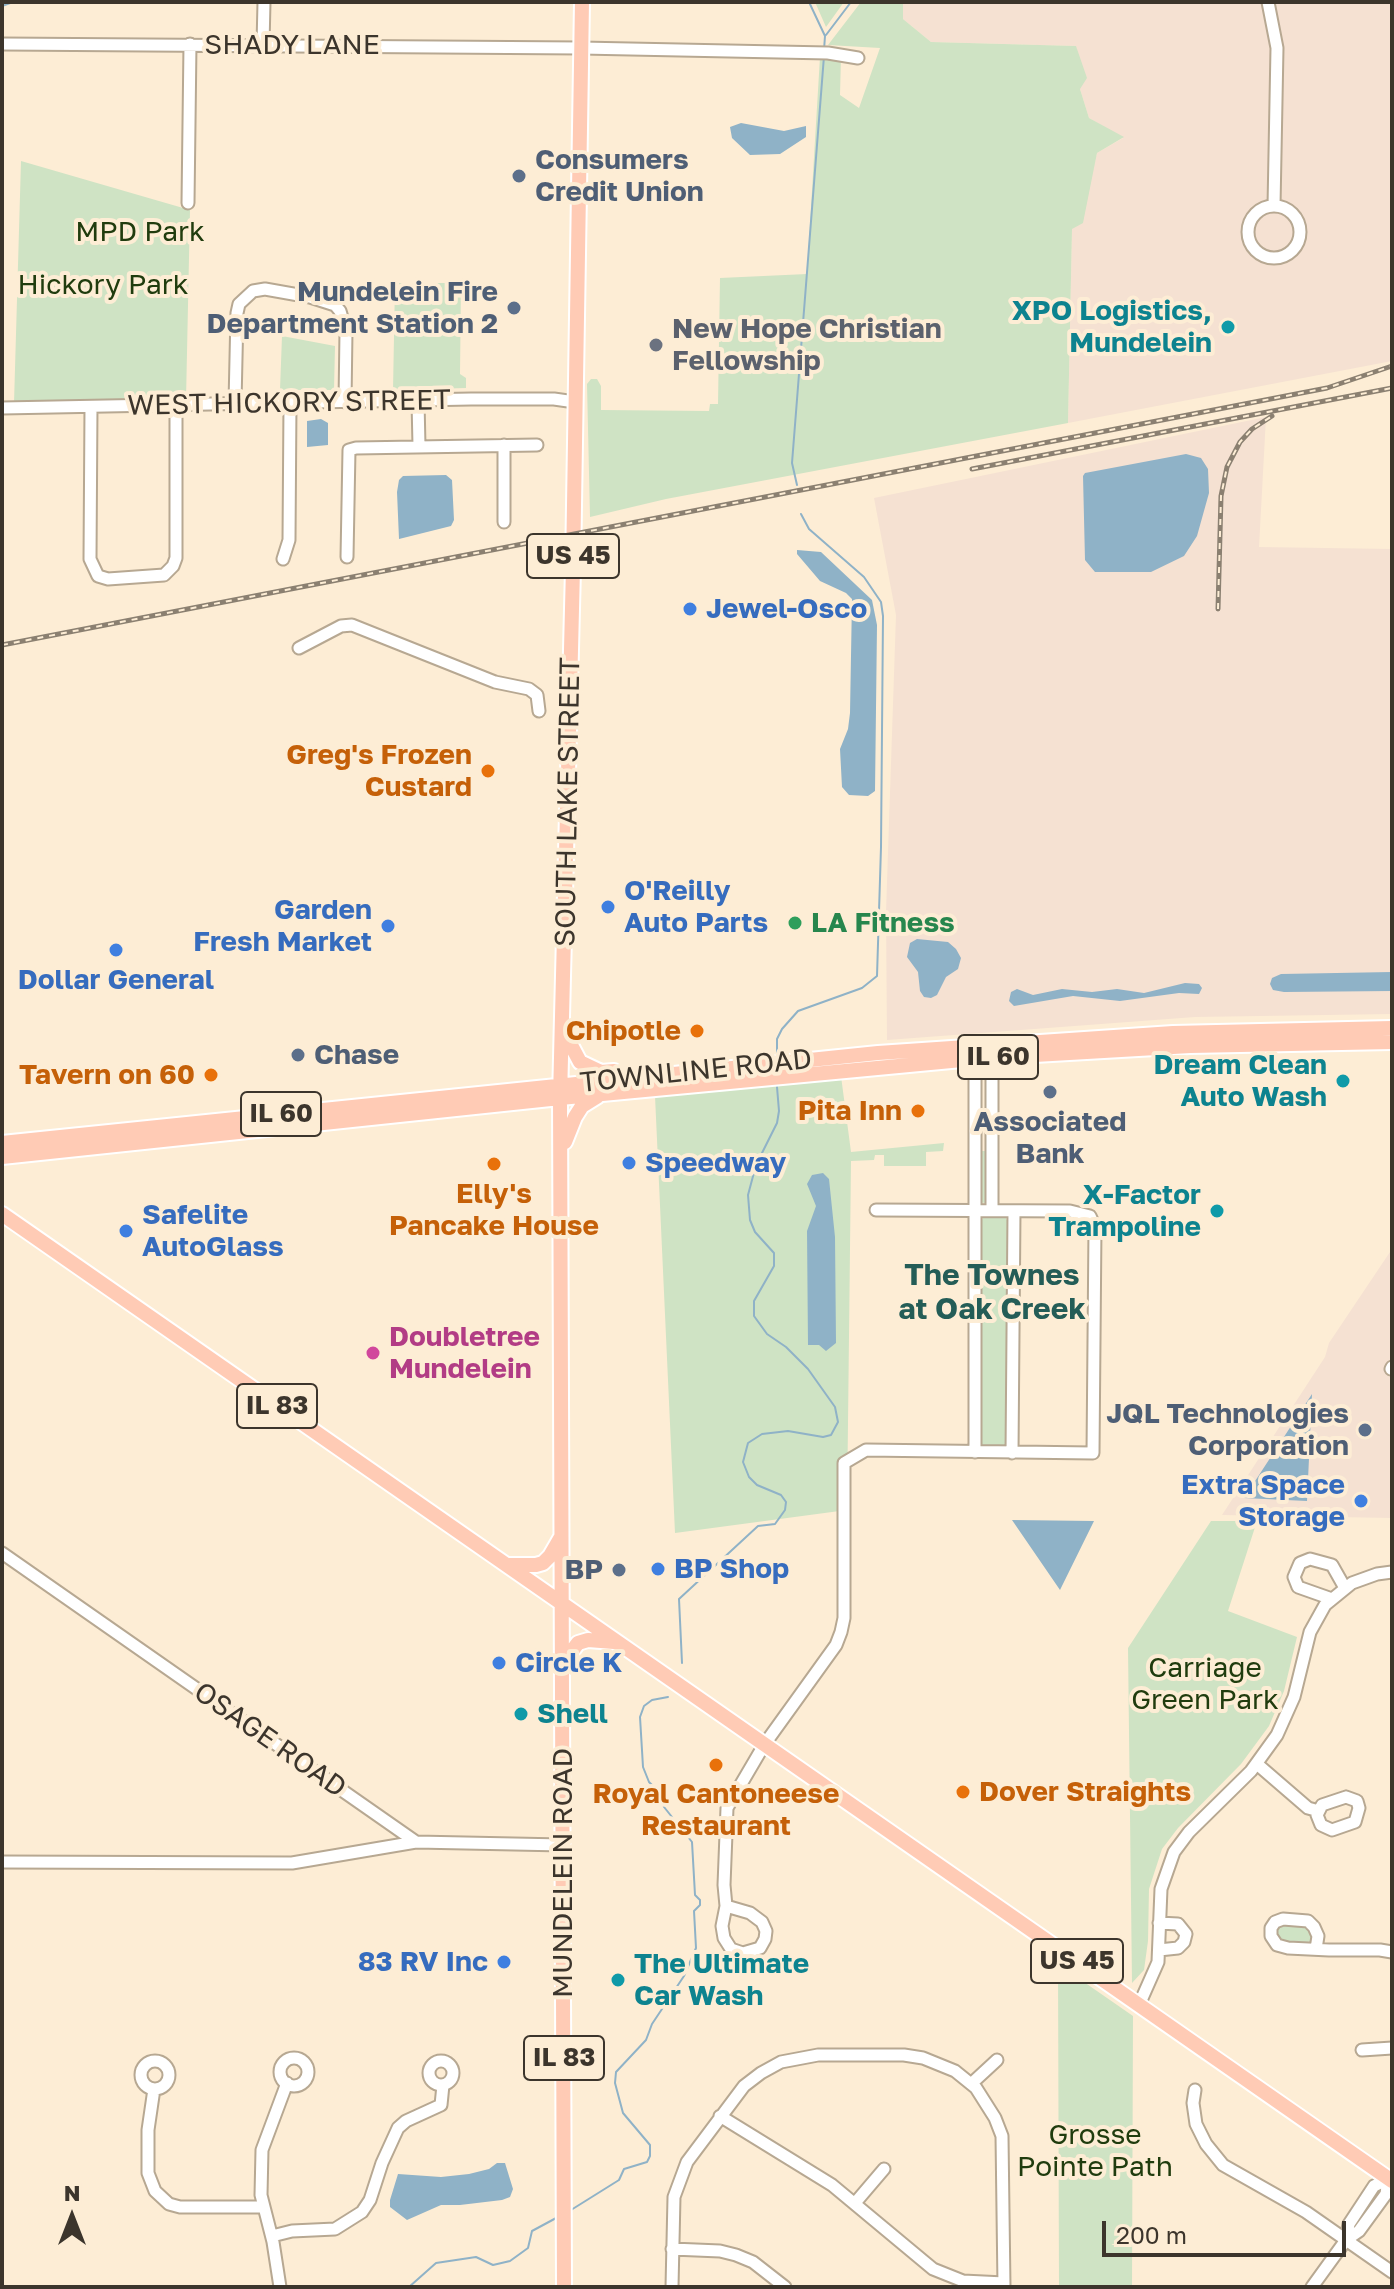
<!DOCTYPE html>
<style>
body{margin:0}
#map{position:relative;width:1394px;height:2289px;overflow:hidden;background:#fdedd5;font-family:"Golos Text",sans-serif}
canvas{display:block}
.frame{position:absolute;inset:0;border:4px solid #3c352c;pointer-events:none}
.north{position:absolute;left:32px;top:2177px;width:80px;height:80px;-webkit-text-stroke:6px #fdedd5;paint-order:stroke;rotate:0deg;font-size:22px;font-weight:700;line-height:32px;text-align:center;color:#3c352c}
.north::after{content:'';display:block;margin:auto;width:28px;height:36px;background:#3c352c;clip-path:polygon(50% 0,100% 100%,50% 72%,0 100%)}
.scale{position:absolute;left:1102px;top:2221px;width:244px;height:36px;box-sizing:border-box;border:4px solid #3c352c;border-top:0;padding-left:10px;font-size:24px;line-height:28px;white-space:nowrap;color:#3c352c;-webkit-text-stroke:6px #fdedd5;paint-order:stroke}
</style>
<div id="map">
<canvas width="1394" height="2289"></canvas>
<div class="frame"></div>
<div class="north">N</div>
<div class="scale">200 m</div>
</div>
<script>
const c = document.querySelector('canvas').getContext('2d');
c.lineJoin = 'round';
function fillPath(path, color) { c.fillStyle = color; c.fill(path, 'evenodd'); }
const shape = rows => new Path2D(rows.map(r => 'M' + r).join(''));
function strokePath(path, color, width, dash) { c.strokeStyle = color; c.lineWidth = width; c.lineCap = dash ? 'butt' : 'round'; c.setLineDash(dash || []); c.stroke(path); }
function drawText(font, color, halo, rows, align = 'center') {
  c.font = font + ' "Golos Text",sans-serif'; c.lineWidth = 8; c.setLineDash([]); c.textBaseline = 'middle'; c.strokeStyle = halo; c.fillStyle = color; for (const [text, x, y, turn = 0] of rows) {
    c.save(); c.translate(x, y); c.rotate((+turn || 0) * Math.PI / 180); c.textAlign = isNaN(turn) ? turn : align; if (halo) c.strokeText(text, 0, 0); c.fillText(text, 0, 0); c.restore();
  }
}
fillPath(shape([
 [903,2,1392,2,1392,361,1068,423,1072,229,1091,178,1097,153,1123,138,1089,118,1080,89,1076,46,931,42,903,19],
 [1266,417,1259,547,1392,549,1392,1014,1195,1017,887,1040,886,912,896,615,874,498],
 [1392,1249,1392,1518,1222,1515,1325,1357,1329,1343]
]), '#f5e1d2');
fillPath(shape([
 [815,2,844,2,826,27],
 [861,2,903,2,903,19,931,42,1076,46,1087,78,1080,89,1089,118,1124,137,1097,153,1083,223,1072,229,1068,423,666,499,590,517,587,384,591,379,597,379,601,386,601,410,709,411,710,404,718,404,720,278,807,274,820,57,841,56,840,95,859,108,880,48,828,45],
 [21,161,190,210,186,400,14,403],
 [395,283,461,283,460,374,466,378,466,388,393,390],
 [282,336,335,346,334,390,280,390],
 [841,1076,851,1152,944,1143,943,1151,926,1152,926,1166,884,1166,884,1155,875,1155,874,1160,851,1161,847,1510,675,1533,655,1096],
 [979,1151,987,1151,985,1203,978,1202],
 [984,1216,1005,1216,1009,1225,1007,1444,1004,1447,985,1447,981,1445,978,1434,979,1225],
 [1211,1521,1257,1521,1228,1611,1297,1637,1284,1691,1269,1726,1241,1764,1178,1828,1162,1849,1149,1889,1148,1941,1144,1970,1132,1983,1128,1648],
 [1279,1924,1307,1926,1312,1935,1310,1941,1303,1945,1279,1942,1275,1938,1276,1928],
 [1058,1964,1133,2016,1132,2287,1059,2287]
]), '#cfe3c4');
fillPath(shape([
 [741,123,784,131,806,126,806,137,780,154,750,155,732,138,730,127],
 [321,419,328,423,328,445,307,447,307,421],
 [1186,454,1201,458,1208,469,1209,493,1197,536,1184,556,1151,572,1095,572,1085,560,1083,476,1085,473],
 [446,475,452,480,454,520,451,526,399,539,397,492,399,480,403,476],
 [797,550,821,552,872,600,877,625,875,791,868,796,849,795,842,787,840,749,848,729,850,713,852,599,846,593,820,581,797,554],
 [917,939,948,942,956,949,961,958,958,969,946,977,937,995,931,998,924,997,920,991,918,972,907,957,910,943],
 [1392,972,1392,991,1284,992,1273,990,1270,984,1272,978,1281,974],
 [1185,983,1199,984,1202,988,1199,994,1179,993,1120,1001,1073,996,1014,1006,1009,1001,1011,992,1017,989,1033,995,1062,989,1092,992,1117,989,1144,993],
 [823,1173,829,1179,835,1237,836,1343,826,1351,819,1345,808,1345,807,1231,816,1206,807,1184,812,1175],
 [1312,1394,1307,1501,1244,1498],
 [1012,1520,1094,1521,1060,1590],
 [497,2163,505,2163,513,2189,510,2197,502,2200,460,2205,441,2205,407,2220,390,2207,390,2200,398,2174,441,2177,469,2174,489,2169]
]), '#8fb2c7');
strokePath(shape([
 [26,2,28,2],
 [809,2,825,36,824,50],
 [2,6,13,2],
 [826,35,851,2],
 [797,485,792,463,824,56],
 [777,1052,777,1039,782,1029,798,1011,862,988,877,976,881,847,883,616,881,602,864,577,809,529,801,514],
 [682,1663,679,1599,758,1526,775,1524,785,1510,786,1502,781,1495,757,1485,749,1477,743,1462,748,1443,762,1434,788,1431,823,1437,831,1435,838,1422,835,1407,808,1369,786,1347,767,1334,754,1316,754,1301,774,1266,774,1253,755,1232,750,1220,748,1195,756,1165,777,1123,779,1111,777,1087],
 [571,2210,619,2180,624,2169,647,2162,650,2156,650,2145,623,2113,615,2083,616,2072,646,2040,652,2024,684,1976,696,1948,694,1911,700,1905,700,1900,695,1895,692,1842,664,1807,661,1794,649,1782,643,1767,640,1717,644,1706,652,1700,668,1697],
 [409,2287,436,2263,476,2257,493,2265,510,2261,528,2248,532,2231,558,2217]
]), '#8fb2c7', 2);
const minor = shape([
 [1268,2,1277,48,1274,206],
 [2,44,581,48,828,53,858,58],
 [263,45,264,2],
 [188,203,190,44],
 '1248 232a26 26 0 1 1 52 0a26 26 0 1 1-52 0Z',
 [418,401,419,446],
 [235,403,237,313,239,304,253,291,265,289,310,297,335,305,340,311,346,331,345,402],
 [91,407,90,559,98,576,108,579,164,575,173,566,176,558,176,405],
 [2,408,471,399,554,399,575,402],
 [504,445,504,522],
 [347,557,349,450,356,448,537,445],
 [283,559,289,540,290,403],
 [299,648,341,626,352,625,495,682,529,689,537,695,539,711],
 [1391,1369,1392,1367],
 [975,1452,975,1070,983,1058,992,1070,992,1210],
 [1012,1453,1014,1211],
 [2,1553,416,1842,563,1845],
 [1332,1599,1298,1587,1294,1577,1300,1563,1310,1559,1332,1565,1345,1588],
 [1257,1764,1308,1808,1319,1811],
 [1346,1797,1357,1801,1359,1808,1355,1822,1332,1830,1321,1825,1317,1815,1322,1805,1346,1797],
 [2,1862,292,1863,416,1842],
 [726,1906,750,1913,762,1922,766,1931,765,1939,760,1948,743,1953,731,1949,724,1938,722,1926,726,1906,724,1885,727,1808,764,1745,836,1645,841,1632,844,1618,844,1463,866,1450,1093,1453,1095,1227,1090,1216,1070,1211,876,1210],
 [1159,1923,1178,1924,1186,1934,1184,1942,1178,1948,1159,1950],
 [1316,1949,1318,1936,1314,1927,1308,1921,1283,1919,1275,1922,1271,1928,1271,1936,1277,1945,1288,1948,1329,1950,1380,1950,1392,1952],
 [1139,2005,1158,1962,1161,1889,1174,1852,1189,1832,1251,1771,1277,1735,1294,1697,1310,1632,1325,1605,1352,1583,1377,1574,1392,1572],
 [1362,2050,1392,2048],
 '280 2072a14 14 0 1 1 28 0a14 14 0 1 1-28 0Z',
 '141 2075a14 14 0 1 1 28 0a14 14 0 1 1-28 0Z',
 '429 2073a12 12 0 1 1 24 0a12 12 0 1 1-24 0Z',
 [971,2084,997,2060],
 [154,2089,148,2130,148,2173,155,2191,169,2204,180,2207,263,2207],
 [1195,2090,1193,2103,1196,2124,1206,2144,1223,2165,1306,2212,1392,2272],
 [720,2116,832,2185,933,2269,963,2281,1004,2283],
 [855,2203,884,2169],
 [272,2236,292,2231,335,2229,362,2212,370,2200,382,2163,398,2128,406,2121,441,2105,443,2085],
 [1346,2240,1349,2224,1374,2186,1390,2178],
 [672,2249,720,2251,736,2255,753,2262,785,2287],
 [280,2287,273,2242,261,2195,262,2150,287,2083],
 [672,2287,674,2197,687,2162,744,2086,761,2073,781,2062,818,2055,904,2055,923,2058,955,2071,976,2088,995,2118,1002,2136,1004,2287],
 [1312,2287,1346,2240,1359,2231,1386,2194,1388,2179]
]);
const major = shape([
 [564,1032,580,1062,601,1072,614,1071],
 [565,1142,575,1117,582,1106,598,1096],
 [2,1143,878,1053,1173,1033,1392,1028],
 [2,1157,560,1098,983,1058,1190,1046,1392,1042],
 [2,1214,1392,2181],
 [508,1565,536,1565,543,1563,550,1556,561,1537],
 [566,1667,572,1651,578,1643,588,1640,614,1642],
 [564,2287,560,1098,573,568,582,2]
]);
strokePath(minor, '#b7a892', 15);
strokePath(major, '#fff', 18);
strokePath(minor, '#fff', 11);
strokePath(major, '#ffcbb5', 14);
const rail = shape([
 [972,469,1392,388],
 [1218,609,1221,496,1227,467,1240,442,1252,429,1272,416],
 [2,645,1327,388,1392,366]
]);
strokePath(rail, '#8b8071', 5);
strokePath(rail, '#fdedd5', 2, [6]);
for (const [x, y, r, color] of [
 [519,176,8,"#5c6f8a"],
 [514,308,8,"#5c6f8a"],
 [1228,327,8,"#0f9aa8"],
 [656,345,8,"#6b7280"],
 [690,609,8,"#3f7fe0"],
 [488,771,8,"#e8710a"],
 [608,907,8,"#3f7fe0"],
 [795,923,8,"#2e9e5b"],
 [388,926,8,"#3f7fe0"],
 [116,950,8,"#3f7fe0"],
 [697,1031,8,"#e8710a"],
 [298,1055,8,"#5c6f8a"],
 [211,1075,8,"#e8710a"],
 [1343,1081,8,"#0f9aa8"],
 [1050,1092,8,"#5c6f8a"],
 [918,1111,8,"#e8710a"],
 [629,1163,8,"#3f7fe0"],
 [494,1164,8,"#e8710a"],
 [1217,1211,8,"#0f9aa8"],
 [126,1231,8,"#3f7fe0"],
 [373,1353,8,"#d1479c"],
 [1365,1430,8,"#5c6f8a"],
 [1361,1501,8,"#3f7fe0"],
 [658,1569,8,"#3f7fe0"],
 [619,1570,8,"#5c6f8a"],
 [499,1663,8,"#3f7fe0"],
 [521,1714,8,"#0f9aa8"],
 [716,1765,8,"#e8710a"],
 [963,1792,8,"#e8710a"],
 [504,1962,8,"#3f7fe0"],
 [618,1980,8,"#0f9aa8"]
]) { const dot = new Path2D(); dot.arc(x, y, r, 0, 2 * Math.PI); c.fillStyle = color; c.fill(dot); strokePath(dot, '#fdedd5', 3); }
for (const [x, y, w] of [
 [573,556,92],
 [998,1057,80],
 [281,1114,80],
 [277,1406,80],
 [1077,1961,92],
 [564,2058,80]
]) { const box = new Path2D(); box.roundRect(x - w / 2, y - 22, w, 44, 6); c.fillStyle = '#fdedd5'; c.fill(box); strokePath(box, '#3c352c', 2); }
drawText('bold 26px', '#3c352c', null, [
 ["US 45",573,556],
 ["IL 60",998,1057],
 ["IL 60",281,1114],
 ["IL 83",277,1406],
 ["US 45",1077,1961],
 ["IL 83",564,2058]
]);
drawText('28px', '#3c352c', '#fdedd5', [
 ["SHADY LANE",292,45],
 ["WEST HICKORY STREET",289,403,-1],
 ["SOUTH LAKE STREET",568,802,-89],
 ["TOWNLINE ROAD",696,1071,-6],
 ["OSAGE ROAD",270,1740,35],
 ["MUNDELEIN ROAD",563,1873,-90]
]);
drawText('bold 28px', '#4e5e75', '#fdedd5', [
 ["Consumers",535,160,"left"],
 ["Credit Union",535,192,"left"],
 ["Mundelein Fire",498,292],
 ["Department Station 2",498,324],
 ["Chase",314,1055,"left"],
 ["Associated",1050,1122,"center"],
 ["Bank",1050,1154,"center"],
 ["JQL Technologies",1349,1414],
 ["Corporation",1349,1446],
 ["BP",603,1570]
], 'right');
drawText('28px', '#203c0e', '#fdedd5', [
 ["MPD Park",140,232],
 ["Hickory Park",103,285],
 ["Carriage",1205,1668],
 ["Green Park",1205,1700],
 ["Grosse",1095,2135],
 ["Pointe Path",1095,2167]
]);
drawText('bold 28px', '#0d838f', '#fdedd5', [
 ["XPO Logistics,",1212,311],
 ["Mundelein",1212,343],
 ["Dream Clean",1327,1065],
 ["Auto Wash",1327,1097],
 ["X-Factor",1201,1195],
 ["Trampoline",1201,1227],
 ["Shell",537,1714,"left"],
 ["The Ultimate",634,1964,"left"],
 ["Car Wash",634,1996,"left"]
], 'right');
drawText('bold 28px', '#5b616d', '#fdedd5', [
 ["New Hope Christian",672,329],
 ["Fellowship",672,361]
], 'left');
drawText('bold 28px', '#366cbe', '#fdedd5', [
 ["Jewel-Osco",706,609],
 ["O'Reilly",624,891],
 ["Auto Parts",624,923],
 ["Garden",372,910,"right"],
 ["Fresh Market",372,942,"right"],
 ["Dollar General",116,980,"center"],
 ["Speedway",645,1163],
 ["Safelite",142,1215],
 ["AutoGlass",142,1247],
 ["Extra Space",1345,1485,"right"],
 ["Storage",1345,1517,"right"],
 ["BP Shop",674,1569],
 ["Circle K",515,1663],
 ["83 RV Inc",488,1962,"right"]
], 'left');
drawText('bold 28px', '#c56008', '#fdedd5', [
 ["Greg's Frozen",472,755],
 ["Custard",472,787],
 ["Chipotle",681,1031],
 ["Tavern on 60",195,1075],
 ["Pita Inn",902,1111],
 ["Elly's",494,1194,"center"],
 ["Pancake House",494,1226,"center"],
 ["Dover Straights",979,1792,"left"],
 ["Royal Cantoneese",716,1794,"center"],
 ["Restaurant",716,1826,"center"]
], 'right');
drawText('bold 28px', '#27864d', '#fdedd5', [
 ["LA Fitness",811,923]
], 'left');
drawText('bold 28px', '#b23c85', '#fdedd5', [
 ["Doubletree",389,1337],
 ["Mundelein",389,1369]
], 'left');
drawText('bold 30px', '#245d57', '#fdedd5', [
 ["The Townes",992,1275],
 ["at Oak Creek",992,1309]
]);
</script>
